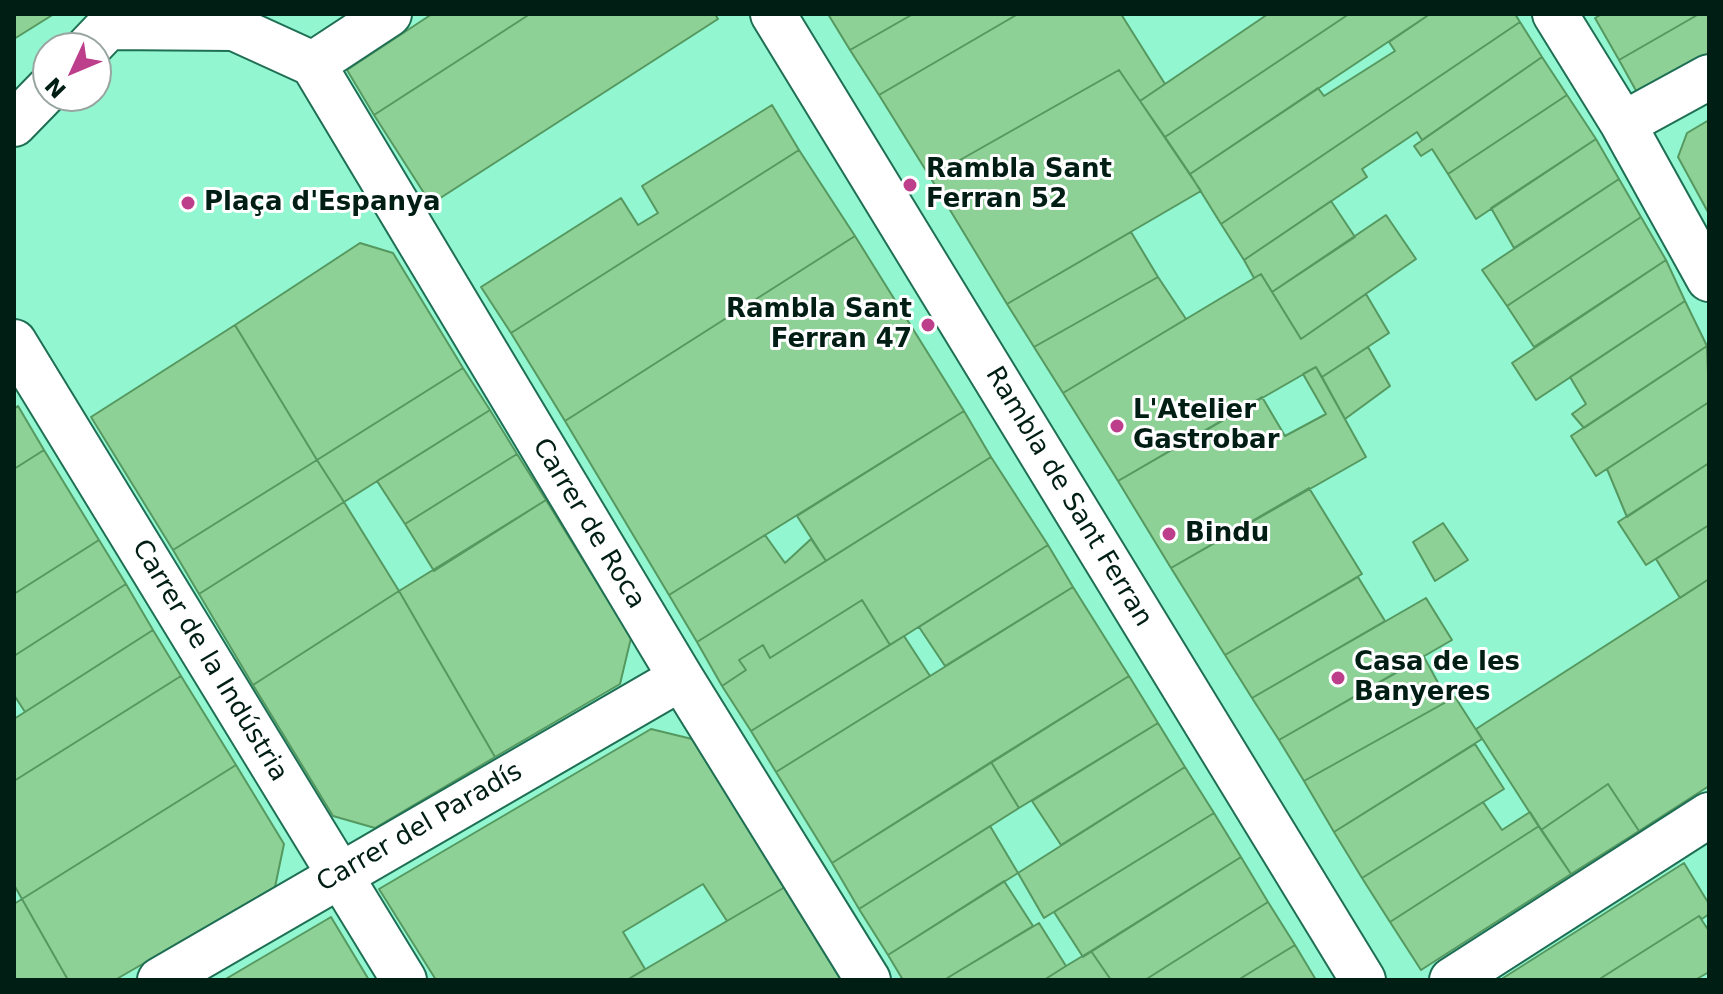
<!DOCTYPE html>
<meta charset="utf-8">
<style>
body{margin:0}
#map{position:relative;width:1723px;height:994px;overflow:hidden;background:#92f6d0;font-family:"DejaVu Sans",sans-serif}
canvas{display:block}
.frame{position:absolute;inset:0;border:16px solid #001e14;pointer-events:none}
.north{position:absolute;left:32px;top:32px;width:80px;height:80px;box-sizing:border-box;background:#fff;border:2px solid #99a5a1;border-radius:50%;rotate:226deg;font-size:22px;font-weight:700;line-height:32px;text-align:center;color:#001e14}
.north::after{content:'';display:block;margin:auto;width:28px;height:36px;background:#bd3e8a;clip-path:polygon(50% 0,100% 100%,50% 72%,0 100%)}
</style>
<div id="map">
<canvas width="1723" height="994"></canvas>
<div class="frame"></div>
<div class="north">N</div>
</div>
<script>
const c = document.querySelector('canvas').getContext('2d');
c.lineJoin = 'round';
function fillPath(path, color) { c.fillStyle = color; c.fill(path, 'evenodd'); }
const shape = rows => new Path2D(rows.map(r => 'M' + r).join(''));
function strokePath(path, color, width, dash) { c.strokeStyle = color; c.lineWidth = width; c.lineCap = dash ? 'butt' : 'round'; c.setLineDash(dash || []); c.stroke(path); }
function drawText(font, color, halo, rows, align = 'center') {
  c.font = font + ' "DejaVu Sans",sans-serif'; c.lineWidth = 6; c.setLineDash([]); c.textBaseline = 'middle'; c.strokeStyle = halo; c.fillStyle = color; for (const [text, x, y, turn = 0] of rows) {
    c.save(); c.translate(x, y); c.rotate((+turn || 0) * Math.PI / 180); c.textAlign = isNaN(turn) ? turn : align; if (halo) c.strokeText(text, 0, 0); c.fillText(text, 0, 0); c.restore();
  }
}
const building = shape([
 [14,14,54,14,14,39,14,14],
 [432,14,530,14,374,115,347,70,432,14],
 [530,14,715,14,718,19,431,204,374,115,530,14],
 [828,14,913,14,850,50,828,14],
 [913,14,1018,14,879,95,850,50,913,14],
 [1018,14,1121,14,1165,84,1140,101,1119,70,930,177,879,95,1018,14],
 [1268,14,1349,14,1165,137,1140,101,1268,14],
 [1349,14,1430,14,1190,174,1165,137,1349,14],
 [1430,14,1515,14,1520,22,1221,224,1190,174,1318,88,1324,96,1395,51,1389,42,1430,14],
 [1602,14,1699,14,1619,60,1595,18,1602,14],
 [1699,14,1709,14,1709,67,1644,105,1619,60,1699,14],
 [1520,22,1542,57,1422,140,1417,132,1362,169,1367,177,1244,260,1221,224,1520,22],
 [1542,57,1567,95,1448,174,1432,149,1421,156,1414,146,1542,57],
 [1119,70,1201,191,1007,304,930,177,1119,70],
 [1567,95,1596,139,1476,219,1448,174,1567,95],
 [772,105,799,150,511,333,481,287,621,198,638,225,658,213,642,186,772,105],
 [1709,120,1709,214,1678,157,1687,133,1709,120],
 [1596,139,1619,179,1514,248,1491,208,1596,139],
 [799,150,855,236,565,421,511,333,799,150],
 [1619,179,1641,217,1507,306,1482,270,1619,179],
 [1331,201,1355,237,1272,292,1261,274,1254,278,1244,260,1331,201],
 [1386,215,1416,259,1301,339,1272,292,1386,215],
 [1641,217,1666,260,1534,347,1507,306,1641,217],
 [1131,232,1158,277,1034,347,1007,304,1131,232],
 [855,236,964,411,669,595,565,421,855,236],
 [360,243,393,253,463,368,317,460,235,325,360,243],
 [1666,260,1685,301,1536,400,1512,363,1666,260],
 [1261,274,1301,339,1366,294,1389,333,1322,377,1316,367,1118,481,1063,393,1261,274],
 [1158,277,1186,319,1063,393,1034,347,1158,277],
 [1685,301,1707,346,1584,428,1572,414,1586,404,1570,377,1685,301],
 [235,325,317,460,173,550,91,417,235,325],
 [1707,346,1709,402,1596,476,1571,436,1707,346],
 [1368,347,1390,386,1345,419,1322,377,1368,347],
 [1316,367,1366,457,1171,568,1118,481,1262,397,1285,436,1326,414,1303,374,1316,367],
 [463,368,490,410,344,502,317,460,463,368],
 [1709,402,1709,463,1627,517,1607,469,1709,402],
 [18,406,44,450,14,469,14,409,18,406],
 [490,410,517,454,405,524,377,481,490,410],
 [964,411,991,457,826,561,797,516,964,411],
 [44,450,99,540,14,594,14,469,44,450],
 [517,454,546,500,434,571,405,524,517,454],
 [991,457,1048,545,890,645,862,600,770,658,763,645,739,660,746,670,722,686,697,642,991,457],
 [317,460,344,502,199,594,173,550,317,460],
 [1709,463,1709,525,1646,565,1618,522,1709,463],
 [1309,488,1362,574,1225,655,1171,568,1309,488],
 [546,500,631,638,620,684,495,757,399,591,546,500],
 [344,502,399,591,253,685,199,594,344,502],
 [1443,523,1468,560,1435,581,1413,542,1443,523],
 [1709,525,1709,579,1680,598,1656,559,1709,525],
 [765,535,785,563,811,539,826,561,697,642,669,595,765,535],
 [99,540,126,584,14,656,14,594,99,540],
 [1048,545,1073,587,945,666,919,627,1048,545],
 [1358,577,1385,621,1252,698,1225,655,1358,577],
 [1709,579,1709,786,1639,831,1608,784,1541,830,1476,729,1709,579],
 [126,584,153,630,25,712,14,695,14,656,126,584],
 [1073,587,1129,676,832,863,776,772,1073,587],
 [399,591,495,757,375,828,333,816,253,685,399,591],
 [1426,598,1452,640,1279,740,1252,698,1426,598],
 [862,600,890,645,751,731,722,686,746,670,739,660,763,645,770,658,862,600],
 [153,630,181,676,14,781,14,719,153,630],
 [904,636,930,676,776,772,751,731,904,636],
 [1424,657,1448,701,1304,781,1279,740,1424,657],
 [181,676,236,765,22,899,14,885,14,781,181,676],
 [1129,676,1158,723,1019,808,991,762,1129,676],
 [1455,697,1482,739,1334,832,1304,781,1455,697],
 [1158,723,1185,767,1061,845,1032,801,1158,723],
 [651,729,692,739,785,887,727,921,703,884,623,932,645,969,627,980,436,980,379,889,651,729],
 [1475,744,1504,789,1362,878,1334,832,1475,744],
 [991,762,1019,808,859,909,832,863,991,762],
 [236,765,284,844,275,887,115,980,68,980,22,899,236,765],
 [1185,767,1214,813,1044,918,1018,873,1185,767],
 [1608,784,1639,831,1571,874,1541,830,1608,784],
 [1483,802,1502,830,1530,812,1539,826,1390,922,1362,878,1483,802],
 [1214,813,1241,857,1083,957,1054,912,1214,813],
 [990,826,1018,873,888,955,859,909,990,826],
 [1539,826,1571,874,1421,970,1390,922,1539,826],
 [1241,857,1268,902,1145,980,1111,980,1091,951,1241,857],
 [1684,863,1709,904,1709,914,1702,919,1699,916,1598,980,1500,980,1684,863],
 [1004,881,1033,926,944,980,903,980,888,955,1004,881],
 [785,887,841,980,627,980,727,921,785,887],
 [22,899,68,980,14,980,14,904,22,899],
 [1268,902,1295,945,1238,980,1145,980,1268,902],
 [1699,916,1709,931,1709,972,1695,980,1598,980,1699,916],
 [331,917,369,980,224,980,331,917],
 [1039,923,1066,966,1044,980,944,980,1039,923],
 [1295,945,1316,980,1238,980,1295,945],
 [1091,951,1111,980,1044,980,1066,966,1091,951]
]);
fillPath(building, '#8dd196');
strokePath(building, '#559860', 2);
const minor = shape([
 [1555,14,1623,124,1709,279],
 [88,48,108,27,234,28,313,64,389,14],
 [313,64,681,678,868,980],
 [14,124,48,89],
 [1623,124,1709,77],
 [14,342,404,980],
 [160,980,681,678],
 [1452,980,1709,815]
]);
const tertiary = shape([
 [773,14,1363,980]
]);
strokePath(minor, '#1f6f55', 48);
strokePath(tertiary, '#1f6f55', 48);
strokePath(minor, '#fff', 44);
strokePath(tertiary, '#fff', 44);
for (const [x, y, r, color] of [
 [910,185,8,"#bd3e8a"],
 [188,203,8,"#bd3e8a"],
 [928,325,8,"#bd3e8a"],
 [1117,426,8,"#bd3e8a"],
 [1169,534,8,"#bd3e8a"],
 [1338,678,8,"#bd3e8a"]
]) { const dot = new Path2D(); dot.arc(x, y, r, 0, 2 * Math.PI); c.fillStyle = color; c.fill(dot); strokePath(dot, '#fff', 3); }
drawText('bold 26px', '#001e14', '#fff', [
 ["Rambla Sant",926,170],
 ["Ferran 52",926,200],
 ["Plaça d'Espanya",204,203],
 ["Rambla Sant",912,310,"right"],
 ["Ferran 47",912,340,"right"],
 ["L'Atelier",1133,411],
 ["Gastrobar",1133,441],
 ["Bindu",1185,534],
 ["Casa de les",1354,663],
 ["Banyeres",1354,693]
], 'left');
drawText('26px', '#001e14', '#fff', [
 ["Rambla de Sant Ferran",1068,497,59],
 ["Carrer de Roca",588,524,59],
 ["Carrer de la Indústria",209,661,59],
 ["Carrer del Paradís",420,828,-30]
]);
</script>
